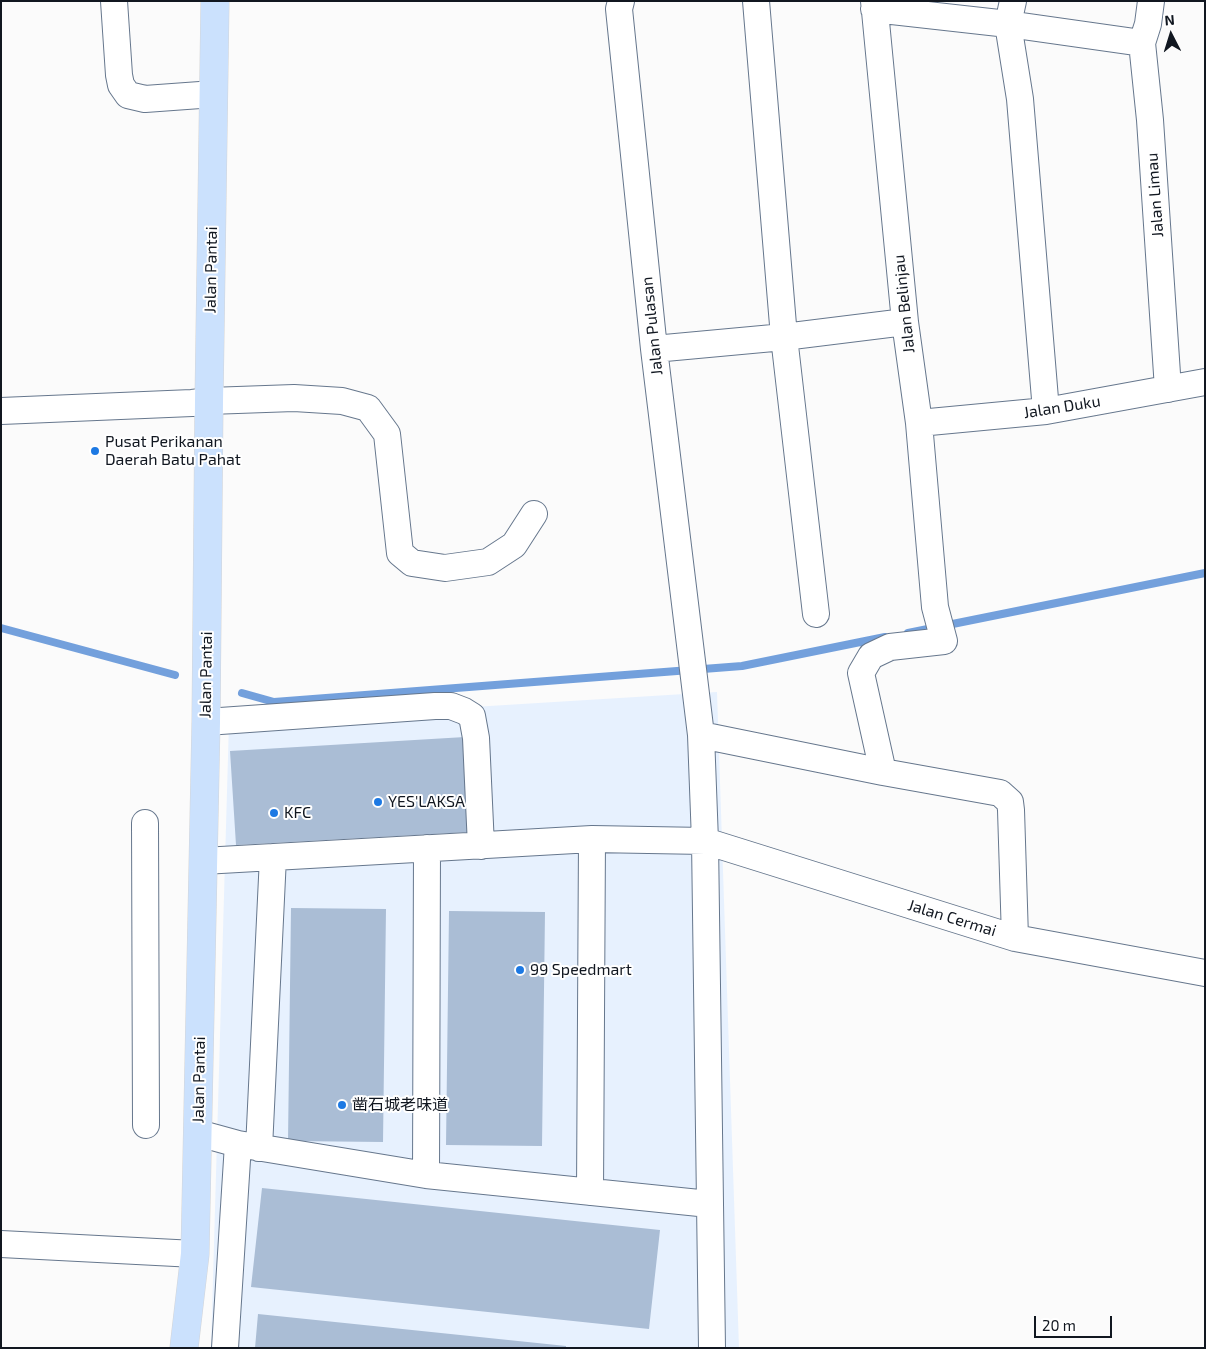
<!DOCTYPE html>
<meta charset="utf-8">
<style>
body{margin:0}
#map{position:relative;width:1206px;height:1349px;overflow:hidden;background:#fbfbfb;font-family:"Exo 2",sans-serif}
canvas{display:block}
.frame{position:absolute;inset:0;border:2px solid #111720;pointer-events:none}
.north{position:absolute;left:1146px;top:10px;width:50px;height:50px;-webkit-text-stroke:4px #fff;paint-order:stroke;rotate:355deg;font-size:14px;font-weight:700;line-height:20px;text-align:center;color:#111720}
.north::after{content:'';display:block;margin:auto;width:18px;height:22px;background:#111720;clip-path:polygon(50% 0,100% 100%,50% 72%,0 100%)}
.scale{position:absolute;left:1034px;top:1316px;width:78px;height:22px;box-sizing:border-box;border:2px solid #111720;border-top:0;padding-left:6px;font-size:15px;line-height:18px;white-space:nowrap;color:#111720;-webkit-text-stroke:4px #fff;paint-order:stroke}
</style>
<div id="map">
<canvas width="1206" height="1349"></canvas>
<div class="frame"></div>
<div class="north">N</div>
<div class="scale">20 m</div>
</div>
<script>
const c = document.querySelector('canvas').getContext('2d');
c.lineJoin = 'round';
function fillPath(path, color) { c.fillStyle = color; c.fill(path, 'evenodd'); }
const shape = rows => new Path2D(rows.map(r => 'M' + r).join(''));
function strokePath(path, color, width, dash) { c.strokeStyle = color; c.lineWidth = width; c.lineCap = dash ? 'butt' : 'round'; c.setLineDash(dash || []); c.stroke(path); }
function drawText(font, color, halo, rows, align = 'center') {
  c.font = font + ' "Exo 2","Noto Sans SC",sans-serif'; c.lineWidth = 4; c.setLineDash([]); c.textBaseline = 'middle'; c.strokeStyle = halo; c.fillStyle = color; for (const [text, x, y, turn = 0] of rows) {
    c.save(); c.translate(x, y); c.rotate((+turn || 0) * Math.PI / 180); c.textAlign = isNaN(turn) ? turn : align; if (halo) c.strokeText(text, 0, 0); c.fillText(text, 0, 0); c.restore();
  }
}
fillPath(shape([
 [717,692,739,1348,211,1348,229,722]
]), '#e7f1fe');
strokePath(shape([
 [1,628,175,675],
 [908,633,1205,573],
 [242,693,274,702,742,666,885,637]
]), '#73a0dc', 8);
fillPath(shape([
 [465,737,470,832,236,845,230,751],
 [291,908,386,909,383,1142,288,1141],
 [449,911,545,912,542,1146,446,1145],
 [262,1188,660,1230,649,1329,251,1287],
 [258,1314,566,1346,566,1348,255,1348]
]), '#aabdd5');
const minor = shape([
 [114,1,119,75,121,85,128,95,145,99,214,94],
 [621,1,619,9,654,349,701,735,705,841,712,1348],
 [756,1,784,337,816,614],
 [874,1,905,322,919,423,935,607,944,641,890,647,871,656,861,673,883,772],
 [1013,1,1008,24,1020,99,1046,411],
 [1151,1,1148,24,1142,43,1150,120,1168,389],
 [874,9,1008,24,1142,43],
 [654,349,784,337,905,322],
 [1,411,192,403,209,401,294,398,342,401,368,408,387,434,400,553,412,563,445,568,488,562,514,545,534,514],
 [919,423,1046,411,1205,382],
 [206,722,435,706,451,706,464,711,472,716,476,738,481,846],
 [701,735,883,772,1000,793,1010,802,1011,810,1015,938],
 [145,823,146,1125],
 [203,861,592,839,705,841,1015,938,1205,973],
 [198,1133,238,1144,426,1175,709,1204],
 [259,1148,273,857],
 [426,1175,427,848],
 [590,1192,592,839],
 [1,1244,195,1254],
 [225,1348,238,1144]
]);
const major = shape([
 [184,1348,195,1254,206,722,209,401,215,1]
]);
strokePath(minor, '#66778d', 28);
strokePath(major, '#d4d5d7', 29);
strokePath(minor, '#fff', 26);
strokePath(major, '#cbe1fd', 28);
for (const [x, y, r, color] of [
 [95,451,5,"#1d79e3"],
 [378,802,5,"#1d79e3"],
 [274,813,5,"#1d79e3"],
 [520,970,5,"#1d79e3"],
 [342,1105,5,"#1d79e3"]
]) { const dot = new Path2D(); dot.arc(x, y, r, 0, 2 * Math.PI); c.fillStyle = color; c.fill(dot); strokePath(dot, '#fff', 2); }
drawText('16px', '#111720', '#fff', [
 ["Jalan Limau",1155,195,-94],
 ["Jalan Pantai",211,270,-89],
 ["Jalan Belinjau",904,304,-96],
 ["Jalan Pulasan",652,326,-96],
 ["Jalan Duku",1062,407,-9],
 ["Jalan Pantai",206,675,-89],
 ["Jalan Cermai",952,918,17],
 ["Jalan Pantai",199,1080,-89]
]);
drawText('16px', '#111720', '#fff', [
 ["Pusat Perikanan",105,442],
 ["Daerah Batu Pahat",105,460],
 ["YES'LAKSA",388,802],
 ["KFC",284,813],
 ["99 Speedmart",530,970],
 ["凿石城老味道",352,1105]
], 'left');
</script>
